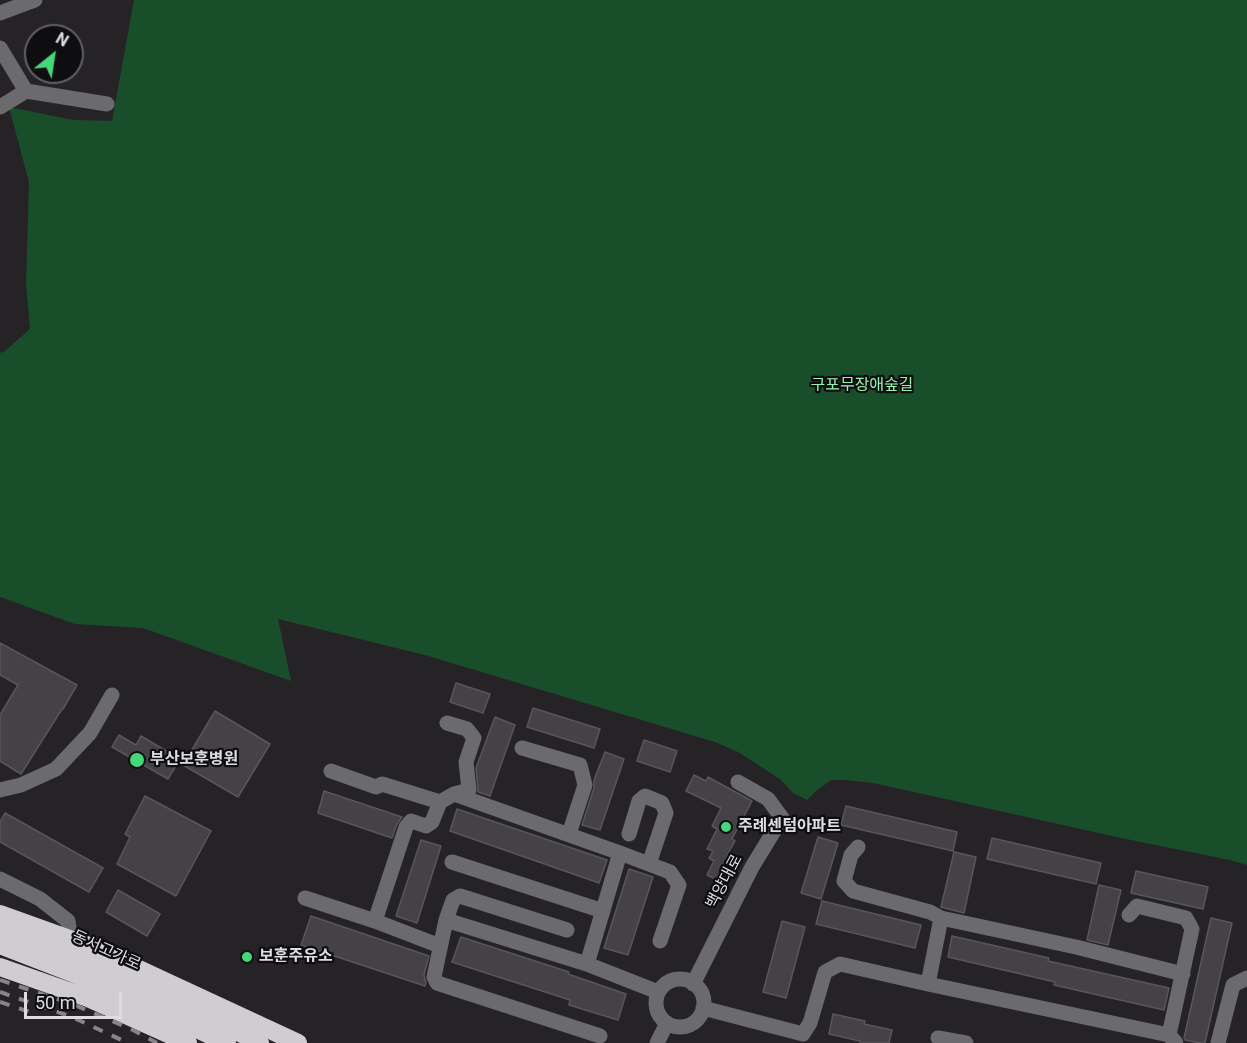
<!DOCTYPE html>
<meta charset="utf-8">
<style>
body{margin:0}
#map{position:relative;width:1247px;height:1043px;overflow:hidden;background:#262327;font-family:Roboto,sans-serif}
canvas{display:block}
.north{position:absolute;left:24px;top:24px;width:60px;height:60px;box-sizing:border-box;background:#0e0d0f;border:2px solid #616062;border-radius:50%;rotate:30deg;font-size:16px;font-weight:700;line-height:24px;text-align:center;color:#dedcdf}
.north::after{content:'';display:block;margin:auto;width:21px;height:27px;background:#46d77a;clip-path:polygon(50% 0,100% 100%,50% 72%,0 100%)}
.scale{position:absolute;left:24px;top:992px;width:98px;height:27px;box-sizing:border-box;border:3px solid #dedcdf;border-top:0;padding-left:8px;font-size:18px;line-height:21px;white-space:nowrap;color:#dedcdf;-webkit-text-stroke:4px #0e0d0f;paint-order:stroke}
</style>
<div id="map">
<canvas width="1247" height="1043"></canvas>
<div class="north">N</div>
<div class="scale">50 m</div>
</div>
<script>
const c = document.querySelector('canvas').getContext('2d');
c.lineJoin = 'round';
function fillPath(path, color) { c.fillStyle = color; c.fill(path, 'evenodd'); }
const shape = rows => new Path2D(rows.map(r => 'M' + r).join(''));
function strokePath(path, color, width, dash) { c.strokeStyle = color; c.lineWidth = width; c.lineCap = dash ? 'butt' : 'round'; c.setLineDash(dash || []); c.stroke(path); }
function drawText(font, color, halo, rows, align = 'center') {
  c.font = font + ' Roboto,"Noto Sans KR",sans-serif'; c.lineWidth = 4.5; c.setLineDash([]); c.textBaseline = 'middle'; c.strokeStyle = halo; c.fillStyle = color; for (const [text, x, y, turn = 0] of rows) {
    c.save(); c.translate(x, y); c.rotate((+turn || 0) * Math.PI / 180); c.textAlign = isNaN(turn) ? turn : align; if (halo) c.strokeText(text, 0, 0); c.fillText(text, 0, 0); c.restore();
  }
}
fillPath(shape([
 [134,0,1247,0,1247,865,1230,860,1126,839,873,783,846,780,831,780,815,792,807,800,793,793,780,779,738,752,715,742,425,655,278,619,291,681,143,628,75,624,0,597,0,353,5,351,30,329,26,284,29,182,9,107,73,120,112,121]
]), '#194e2b');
const building = shape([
 [0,643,77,685,63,709,62,709,21,774,0,761,0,715,18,685,0,675,0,643],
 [456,683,490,694,483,713,450,702,456,683],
 [533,708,600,729,594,748,527,727,533,708],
 [215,711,270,744,238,797,183,765,215,711],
 [495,717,515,725,490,796,478,792,476,768,495,717],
 [119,735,136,745,141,736,180,759,168,779,112,747,119,735],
 [644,740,677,751,670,772,637,761,644,740],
 [605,752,624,759,600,830,582,825,594,788,594,780,605,752],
 [694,775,706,781,708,777,752,801,732,839,735,841,726,857,729,858,717,880,707,875,714,861,709,858,713,851,707,849,717,829,712,826,721,808,686,791,694,775],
 [324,791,402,817,397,824,392,838,318,813,324,791],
 [145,796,211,831,176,896,117,864,130,837,125,834,145,796],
 [846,806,957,832,953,851,841,825,846,806],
 [457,809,607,860,599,883,450,831,457,809],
 [5,813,103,868,89,892,0,842,0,822,5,813],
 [818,837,838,843,821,899,801,893,818,837],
 [992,838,1101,863,1096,884,987,859,992,838],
 [421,840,441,846,417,923,396,916,421,840],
 [954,852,976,857,964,913,941,907,954,852],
 [629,869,653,877,628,955,604,948,629,869],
 [1136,871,1208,887,1203,909,1131,893,1136,871],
 [1099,885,1121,890,1108,945,1087,940,1099,885],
 [118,890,160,914,147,936,106,912,118,890],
 [822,901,921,925,915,948,816,924,822,901],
 [311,916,429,956,424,975,426,983,425,986,301,945,311,916],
 [1211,918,1232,923,1205,1043,1200,1043,1185,1040,1184,1038,1211,918],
 [782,921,805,927,786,998,763,992,782,921],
 [952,936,1049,958,1048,961,1169,988,1164,1010,1054,985,1055,982,948,957,952,936],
 [461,937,569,972,568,974,626,994,618,1020,569,1005,570,1000,452,962,461,937],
 [833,1014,865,1021,864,1024,892,1030,889,1043,860,1043,860,1041,829,1034,833,1014]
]);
fillPath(building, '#444246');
strokePath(building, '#58565a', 1.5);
strokePath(shape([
 [0,13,35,0],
 [0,48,26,91],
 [0,107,26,91,107,104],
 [447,723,467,729,474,738,466,762,469,790,454,794],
 [522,748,580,765,585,785,569,834],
 [331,771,376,787,382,784,440,802,454,794,620,853],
 [0,790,21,785,56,769,90,733,112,695],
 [629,834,639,801,645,796,662,803,666,813,649,864],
 [858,847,851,855,844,881,853,891,930,912,941,918,1076,947,1183,974],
 [452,862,603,911],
 [0,879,40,899,68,921,72,948],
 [305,898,375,921,440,946],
 [1129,915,1137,906,1186,918,1192,929,1169,1035],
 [446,920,434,977,437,983,600,1036],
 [375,921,406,827,411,821,426,826,432,822,440,802],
 [567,930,460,896,453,900,446,920,587,964,658,992],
 [587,964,620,853,670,872,679,885,660,941],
 '656 1003a24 24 0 1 1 48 0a24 24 0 1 1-48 0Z',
 [693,984,752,867,782,818,768,799,738,782],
 [928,984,941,918],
 [703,1008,803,1034,810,1023,825,972,840,964,928,984,1169,1035,1176,1043],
 [938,1038,966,1043],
 [657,1043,667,1023],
 [1218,1043,1233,985,1247,978]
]), '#6b6a6c', 15);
strokePath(shape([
 [0,929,60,951,216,1021,260,1043],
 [0,945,93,981,227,1043],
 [0,967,88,998,188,1043]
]), '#d0cdd2', 18);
strokePath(shape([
 [0,980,75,1005,133,1030,157,1043],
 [0,992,72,1017,128,1043],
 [0,1002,30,1012]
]), '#888589', 4, [10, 10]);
strokePath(shape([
 [0,914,89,946,298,1043]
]), '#d0cdd2', 18);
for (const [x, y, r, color] of [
 [137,760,8,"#46d77a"],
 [726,827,6,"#46d77a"],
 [247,957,6,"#46d77a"]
]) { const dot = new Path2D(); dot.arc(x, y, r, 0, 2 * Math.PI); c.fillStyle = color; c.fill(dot); strokePath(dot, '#0e0d0f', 2); }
drawText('16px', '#96f3ae', '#0e0d0f', [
 ["구포무장애숲길",862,386]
]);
drawText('bold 16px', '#dedcdf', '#0e0d0f', [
 ["부산보훈병원",150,760],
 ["주례센텀아파트",738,827],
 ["보훈주유소",259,957]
], 'left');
drawText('16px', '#dedcdf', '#0e0d0f', [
 ["백양대로",725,882,-62],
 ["동서고가로",106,951,24]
]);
</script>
